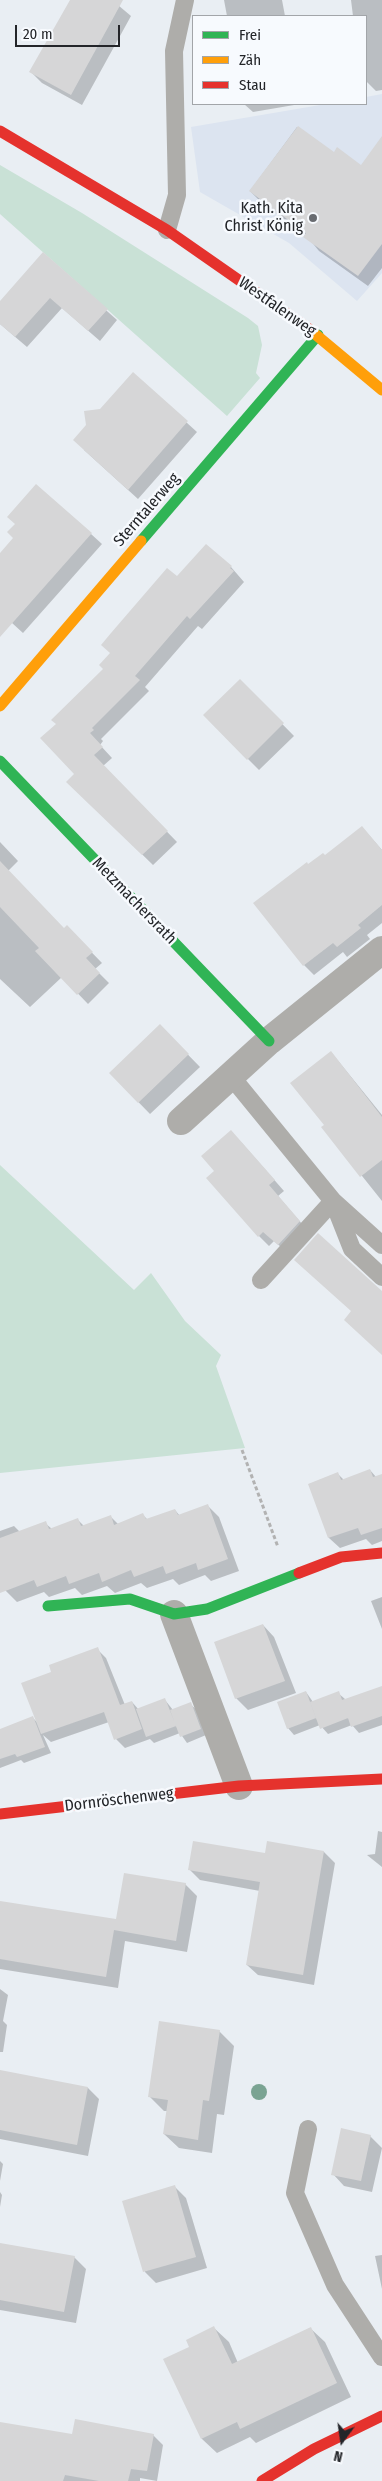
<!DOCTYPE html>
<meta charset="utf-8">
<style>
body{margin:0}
#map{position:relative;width:382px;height:2481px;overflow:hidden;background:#e9eef3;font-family:"Fira Sans Condensed",sans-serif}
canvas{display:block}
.legend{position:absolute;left:192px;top:15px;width:175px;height:90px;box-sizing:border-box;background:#f7fafe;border:1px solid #a2a5a9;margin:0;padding:6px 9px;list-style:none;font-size:15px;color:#232529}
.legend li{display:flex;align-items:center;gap:10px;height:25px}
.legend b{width:25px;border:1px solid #a2a5a9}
.north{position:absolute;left:317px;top:2416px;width:50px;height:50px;-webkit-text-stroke:4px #f7fafe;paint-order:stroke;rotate:194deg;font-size:14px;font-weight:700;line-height:20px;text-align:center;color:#232529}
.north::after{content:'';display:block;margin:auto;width:18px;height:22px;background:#232529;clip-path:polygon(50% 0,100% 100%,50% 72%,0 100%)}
.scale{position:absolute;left:15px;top:25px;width:105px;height:22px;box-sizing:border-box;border:2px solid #232529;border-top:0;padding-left:6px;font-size:15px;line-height:18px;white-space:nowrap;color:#232529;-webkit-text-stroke:4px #f7fafe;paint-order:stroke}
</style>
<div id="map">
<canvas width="382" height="2481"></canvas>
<ul class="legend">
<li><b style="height:6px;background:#30b455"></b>Frei</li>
<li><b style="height:6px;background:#ff9f0a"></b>Zäh</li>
<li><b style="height:6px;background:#e5322d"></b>Stau</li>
</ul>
<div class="north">N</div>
<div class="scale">20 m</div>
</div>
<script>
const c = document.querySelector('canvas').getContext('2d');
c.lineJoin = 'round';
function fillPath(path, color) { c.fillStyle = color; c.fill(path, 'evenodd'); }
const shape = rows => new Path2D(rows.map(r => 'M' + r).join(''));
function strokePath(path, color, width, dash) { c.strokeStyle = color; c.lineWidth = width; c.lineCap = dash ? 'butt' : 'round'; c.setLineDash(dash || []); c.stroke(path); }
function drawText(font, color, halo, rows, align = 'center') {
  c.font = font + ' "Fira Sans Condensed",sans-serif'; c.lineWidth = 5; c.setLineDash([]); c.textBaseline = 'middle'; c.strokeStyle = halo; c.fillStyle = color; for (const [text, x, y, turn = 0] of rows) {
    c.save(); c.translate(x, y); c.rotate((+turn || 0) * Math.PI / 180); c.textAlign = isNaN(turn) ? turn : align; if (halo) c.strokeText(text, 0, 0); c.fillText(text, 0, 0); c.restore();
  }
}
fillPath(shape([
 [382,94,382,273,357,301,289,243,200,192,191,127,326,104,366,104,366,97]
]), '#dce4f0');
fillPath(shape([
 [0,165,82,213,248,318,258,326,262,345,256,373,260,378,227,416,0,214],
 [0,1165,134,1290,151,1273,185,1321,221,1355,216,1366,245,1448,0,1473]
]), '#c9e1d6');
fillPath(shape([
 [72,0,112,0,131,16,82,105,42,83,31,72],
 [224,0,282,0,285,16,227,16],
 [351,0,382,0,382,90,376,91,366,81,366,16,353,16],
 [244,104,300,104,253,112],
 [297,127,334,154,362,167,382,139,382,268,368,286,319,251,306,235,264,205,250,191],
 [43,254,117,320,100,341,62,308,27,347,0,324,0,303],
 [133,374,197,432,138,499,84,450],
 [16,524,91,534,102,544,23,633,0,612,0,555,15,538],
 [231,567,244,582,202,629,198,626,145,687,149,691,101,739,103,741,100,745,112,758,103,766,177,842,153,865,68,782,76,774,57,724,105,669,178,578],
 [240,681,294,736,259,770,204,715],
 [362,827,382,850,382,923,367,935,370,939,347,957,343,952,314,975,304,965,309,866,325,857],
 [0,842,18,861,8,871,64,930,67,927,102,963,95,969,109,983,88,1004,62,977,30,1007,0,979],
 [160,1026,200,1067,150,1114,110,1073],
 [331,1052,382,1115,382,1201,323,1127,326,1125],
 [241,1142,284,1191,278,1196,309,1232,289,1254,274,1241,269,1246,259,1236],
 [370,1470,376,1477,382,1475,382,1541,372,1545,366,1539,340,1548,329,1538,310,1484,338,1474,344,1480],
 [208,1506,219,1517,239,1571,211,1581,205,1575,179,1585,173,1579,147,1588,141,1583,115,1593,107,1586,82,1595,75,1588,49,1597,44,1592,17,1602,5,1590,0,1576,0,1531,14,1526,20,1532,45,1523,52,1529,78,1520,84,1526,110,1516,118,1524,143,1515,148,1520,175,1510,180,1516],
 [382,1597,382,1629,371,1601],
 [263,1625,274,1637,296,1693,248,1710,236,1698,216,1642],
 [97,1649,106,1658,125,1705,132,1702,139,1710,165,1700,173,1710,190,1704,197,1710,206,1735,187,1743,180,1733,154,1743,150,1739,125,1748,116,1739,109,1722,51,1742,43,1735,51,1753,24,1763,21,1760,0,1768,0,1730,33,1718,38,1723,53,1673],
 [306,1692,313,1702,338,1693,345,1699,382,1713,382,1725,359,1733,352,1725,328,1734,320,1725,294,1735,288,1728],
 [378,1831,382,1832,382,1867,367,1855,375,1854],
 [268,1842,324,1852,335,1863,314,1985,258,1975,247,1965,260,1891,200,1880,190,1870,266,1854],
 [185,1884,197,1896,187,1952,125,1941,118,1988,0,1969,0,1902,117,1921],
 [0,1989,8,1995,3,2021,7,2025,3,2052,0,2052],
 [219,2031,234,2046,224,2115,217,2114,212,2153,179,2148,164,2134,168,2111,164,2111,149,2096],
 [0,2071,88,2088,99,2099,88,2156,0,2139],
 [370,2136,382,2148,372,2192,344,2186,333,2174],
 [0,2161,3,2164,0,2181],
 [174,2186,186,2198,207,2268,156,2283,145,2272,124,2202],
 [0,2192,2,2195,0,2207],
 [0,2244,74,2257,86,2269,76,2323,0,2310],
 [382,2255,382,2289,375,2256],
 [214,2328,229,2342,238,2363,310,2328,325,2342,351,2397,256,2443,250,2437,217,2453,202,2439,165,2360,191,2348],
 [0,2423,73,2436,153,2435,163,2445,157,2481,140,2478,140,2481,0,2481]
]), '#0003');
fillPath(shape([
 [70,0,123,0,71,95,29,72],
 [298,126,334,152,337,147,361,165,382,136,382,244,358,276,303,237,306,233,249,191],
 [43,252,108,309,88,331,50,298,15,337,0,324,0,301],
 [133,372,188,421,128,490,73,440,86,425,84,411,100,409],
 [36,484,92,533,0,637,0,553,13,538,7,532,15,524,7,517],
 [206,544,232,566,230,568,234,571,190,619,187,616,156,652,135,676,140,680,92,728,94,730,90,733,103,747,94,755,168,831,142,855,66,782,74,774,40,738,56,724,51,720,103,669,99,665,110,653,101,645,111,633,167,568,177,576],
 [240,679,284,723,247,760,203,715],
 [362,826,382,850,382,905,358,925,361,928,337,947,333,943,303,966,253,903,307,862,308,864,323,853,325,855],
 [0,861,64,928,67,925,93,952,86,958,100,973,77,995,35,951,39,948,0,907],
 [160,1024,189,1054,138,1103,109,1073],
 [331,1051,382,1117,382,1160,360,1177,321,1127,324,1125,290,1083],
 [231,1130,275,1180,269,1185,300,1221,278,1245,263,1232,258,1237,206,1178,214,1171,201,1156],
 [318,1233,382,1291,382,1355,344,1320,351,1311,294,1260],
 [370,1469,373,1477,382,1474,382,1528,361,1535,358,1528,328,1538,308,1484,338,1472,341,1480],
 [208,1504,228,1559,198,1570,196,1563,166,1574,163,1566,134,1577,131,1570,102,1582,99,1573,69,1584,66,1576,37,1587,34,1580,0,1593,0,1538,46,1521,49,1529,78,1518,81,1526,111,1515,114,1525,143,1513,146,1519,175,1509,178,1515],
 [263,1624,285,1681,235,1699,214,1642],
 [98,1647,120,1705,132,1701,142,1729,114,1740,104,1712,41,1734,21,1683,51,1672,49,1665],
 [382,1686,382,1716,351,1727,342,1700],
 [306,1691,316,1718,287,1729,277,1702],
 [339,1691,348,1718,320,1729,310,1702],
 [165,1698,176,1726,146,1737,136,1709],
 [191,1702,201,1729,180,1737,170,1710],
 [33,1716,45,1747,17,1757,15,1754,0,1759,0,1729],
 [193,1841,265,1853,267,1841,324,1851,303,1975,246,1965,260,1882,188,1870],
 [124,1873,186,1883,176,1941,114,1930,106,1977,0,1959,0,1901,116,1919],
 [159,2021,220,2030,209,2101,203,2100,198,2140,163,2134,168,2100,148,2097],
 [0,2070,88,2087,77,2145,0,2130],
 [341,2128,371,2135,361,2181,331,2175],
 [175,2185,196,2257,143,2272,122,2201],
 [0,2243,75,2256,64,2312,0,2300],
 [214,2326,232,2364,311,2327,337,2383,240,2429,237,2422,201,2439,163,2359,189,2347,186,2340],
 [75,2419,154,2434,147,2471,131,2469,128,2481,99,2481,65,2475,63,2481,0,2481,0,2422,72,2434]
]), '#d6d6d7');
strokePath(shape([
 [242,1450,278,1547]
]), '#b2b2b2', 3, [4, 2.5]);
strokePath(shape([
 [167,230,177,195,174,51,185,0],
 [230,1075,333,1201,382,1245],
 [335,1206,352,1249,382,1277],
 [261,1280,333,1201],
 [308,2129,295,2193,335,2285,382,2357]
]), '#aeadaa', 18);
strokePath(shape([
 [181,1121,269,1041,382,950],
 [174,1614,239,1786]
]), '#aeadaa', 28);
strokePath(shape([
 [141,541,318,335],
 [0,761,269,1041],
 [48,1606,130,1599,174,1614,207,1609,299,1573]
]), '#30b455', 11);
strokePath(shape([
 [309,329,382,390],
 [0,706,141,541]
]), '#ff9f0a', 11);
strokePath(shape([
 [0,131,167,230,309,329],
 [299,1573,341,1557,382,1553],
 [0,1814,239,1786,382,1779],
 [262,2481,314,2449,382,2416]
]), '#e5322d', 11);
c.fillStyle = '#7aa392';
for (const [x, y] of [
 [259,2092]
]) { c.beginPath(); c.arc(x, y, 8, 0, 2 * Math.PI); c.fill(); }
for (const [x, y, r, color] of [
 [313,218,5,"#686b70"]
]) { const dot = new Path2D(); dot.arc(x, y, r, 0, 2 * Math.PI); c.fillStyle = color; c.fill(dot); strokePath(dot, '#f7fafe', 2); }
drawText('16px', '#232529', '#f7fafe', [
 ["Kath. Kita",303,209],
 ["Christ König",303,227]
], 'right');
drawText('16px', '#232529', '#f7fafe', [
 ["Westfalenweg",277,307,35],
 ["Sterntalerweg",147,510,-49],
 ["Metzmachersrath",134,901,46],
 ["Dornröschenweg",119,1800,-7]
]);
</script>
